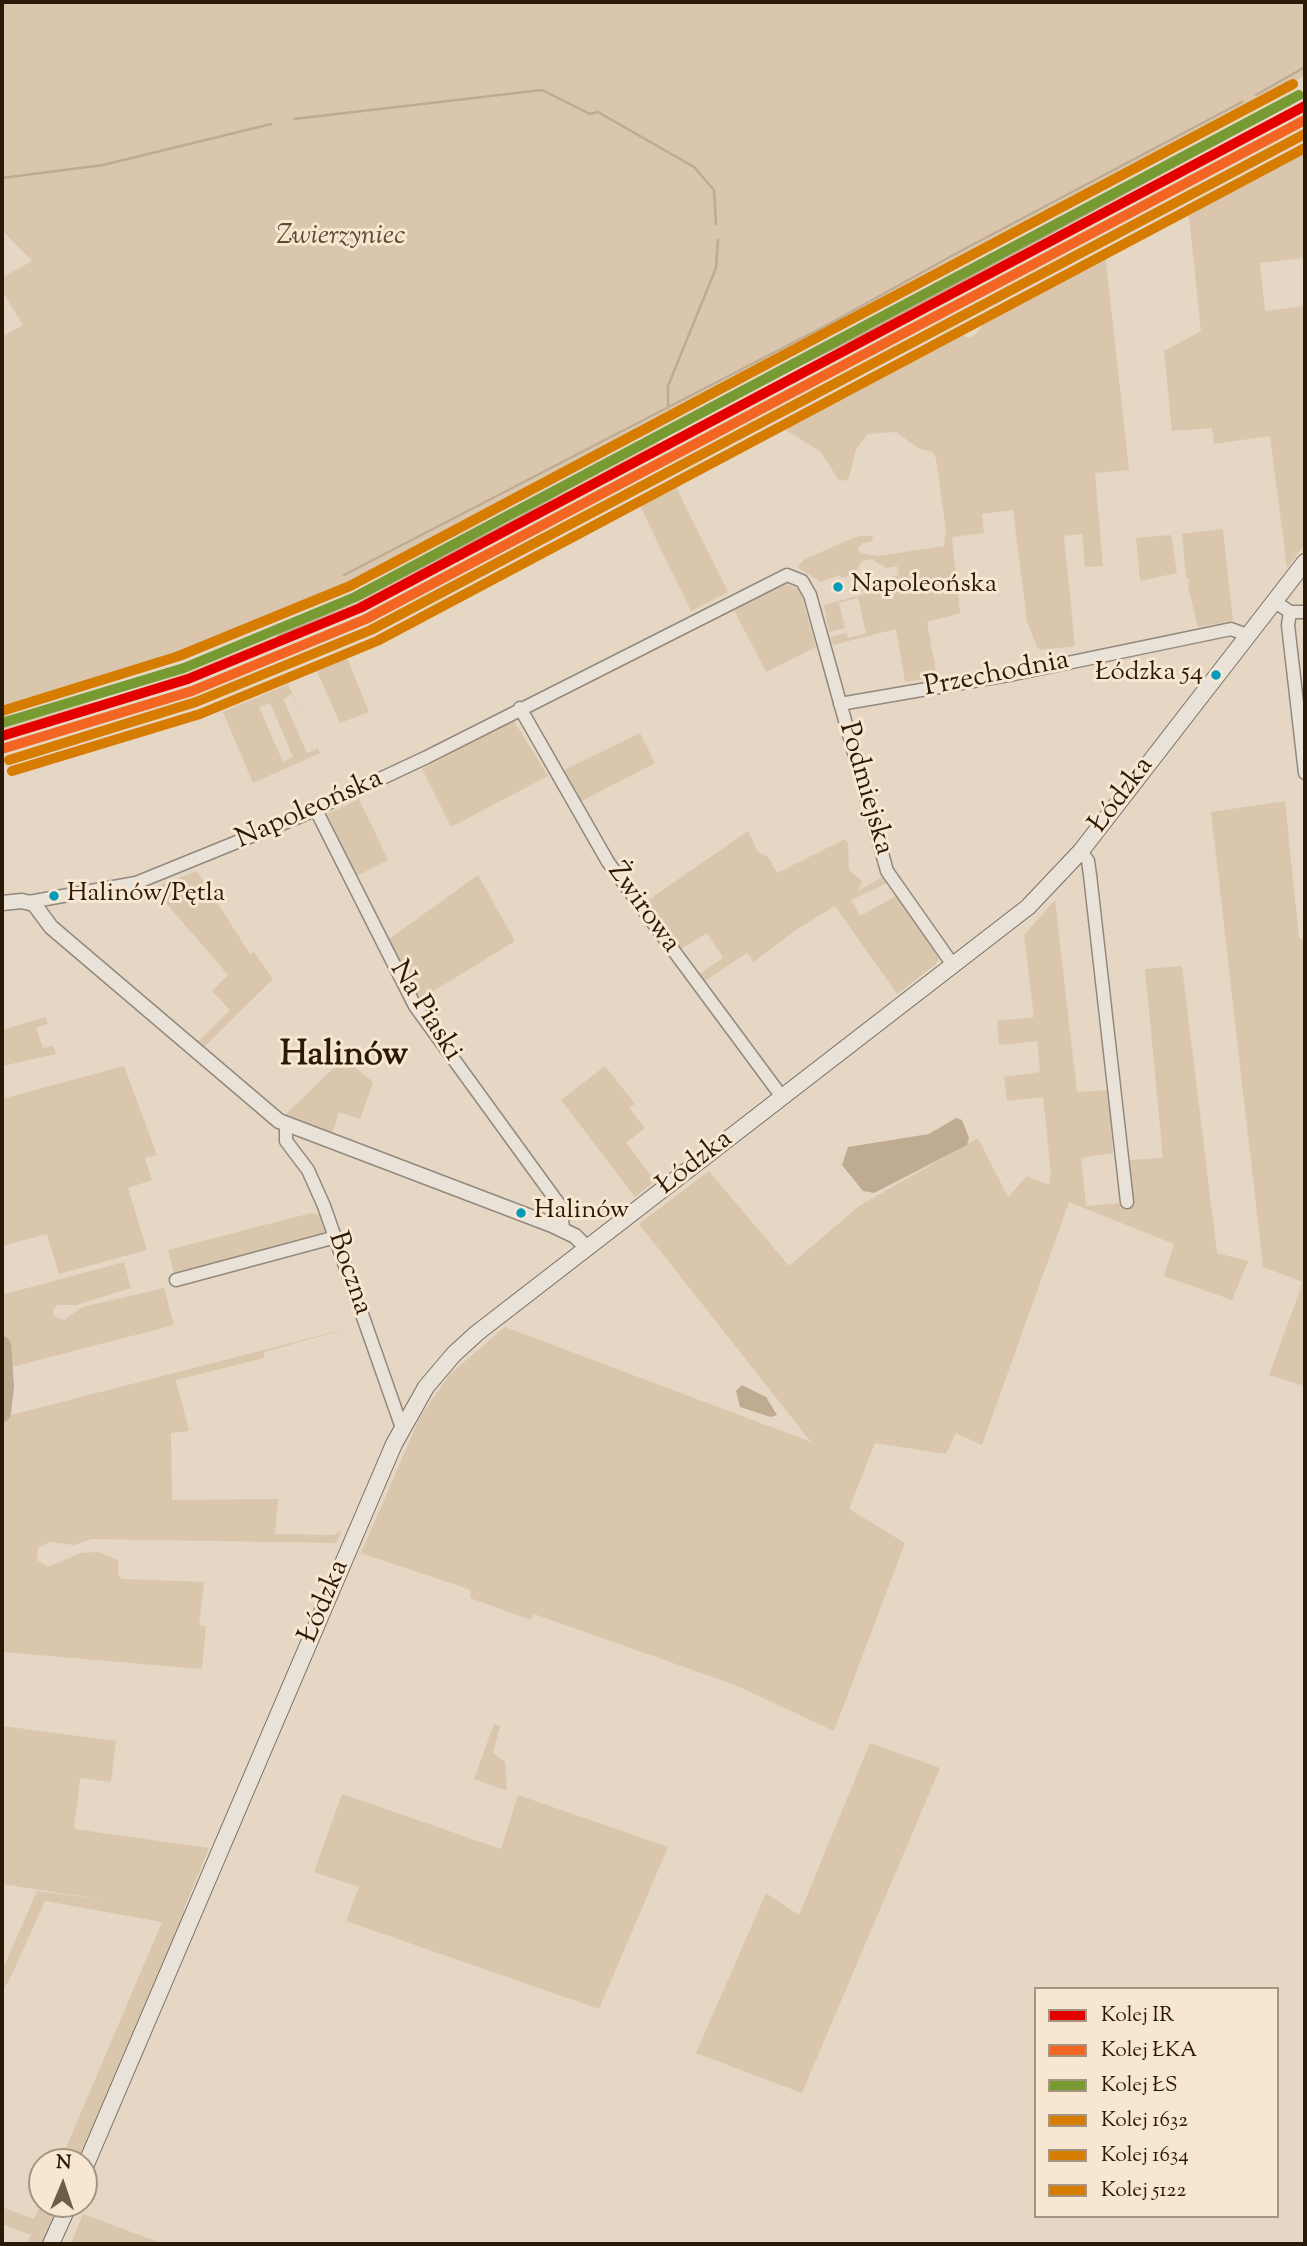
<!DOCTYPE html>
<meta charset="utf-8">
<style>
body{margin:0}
#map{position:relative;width:1307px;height:2246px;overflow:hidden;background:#e5d7c4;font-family:"Sorts Mill Goudy",serif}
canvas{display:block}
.frame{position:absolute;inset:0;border:4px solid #2b1907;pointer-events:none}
.legend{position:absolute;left:1034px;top:1987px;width:245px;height:231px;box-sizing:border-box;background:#f7e6d0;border:2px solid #a59480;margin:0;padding:9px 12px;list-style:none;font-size:21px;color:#2b1907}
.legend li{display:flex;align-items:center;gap:14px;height:35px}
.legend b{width:35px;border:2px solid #a59480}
.north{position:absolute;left:28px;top:2148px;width:70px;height:70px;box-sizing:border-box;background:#f7e6d0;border:2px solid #a59480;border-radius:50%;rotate:2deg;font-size:19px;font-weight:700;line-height:28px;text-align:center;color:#2b1907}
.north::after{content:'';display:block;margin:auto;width:24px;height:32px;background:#6c5c49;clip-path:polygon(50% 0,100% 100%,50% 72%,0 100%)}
</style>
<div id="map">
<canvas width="1307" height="2246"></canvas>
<div class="frame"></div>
<ul class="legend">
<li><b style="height:9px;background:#e50000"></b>Kolej IR</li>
<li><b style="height:9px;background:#f26522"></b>Kolej ŁKA</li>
<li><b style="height:9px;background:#789a33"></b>Kolej ŁS</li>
<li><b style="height:9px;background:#d57c01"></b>Kolej 1632</li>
<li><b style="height:9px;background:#d57c01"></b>Kolej 1634</li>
<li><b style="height:9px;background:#d57c01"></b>Kolej 5122</li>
</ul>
<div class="north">N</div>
</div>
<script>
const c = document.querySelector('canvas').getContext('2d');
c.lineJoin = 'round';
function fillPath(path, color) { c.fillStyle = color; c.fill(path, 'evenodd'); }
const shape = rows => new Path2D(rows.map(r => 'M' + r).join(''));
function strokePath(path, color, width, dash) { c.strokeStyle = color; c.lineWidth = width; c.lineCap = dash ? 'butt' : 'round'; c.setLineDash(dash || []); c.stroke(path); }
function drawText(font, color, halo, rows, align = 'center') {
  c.font = font + ' "Sorts Mill Goudy",serif'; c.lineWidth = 6; c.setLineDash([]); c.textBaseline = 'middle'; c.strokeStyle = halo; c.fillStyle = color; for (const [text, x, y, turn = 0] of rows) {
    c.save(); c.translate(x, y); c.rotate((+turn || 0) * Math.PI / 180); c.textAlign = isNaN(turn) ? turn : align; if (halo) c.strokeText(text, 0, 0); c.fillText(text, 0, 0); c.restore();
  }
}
fillPath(shape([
 [2,2,1305,2,1305,75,1238,118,391,571,338,595,329,592,171,662,123,678,25,698,28,707,2,712,2,337,23,325,2,291,2,278,32,261,2,230],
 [1305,145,1305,258,1260,263,1265,311,1305,306,1305,544,1287,568,1270,436,1214,444,1212,428,1172,431,1164,351,1201,331,1188,208],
 [1105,253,1129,470,1095,473,1103,566,1085,567,1082,534,1064,536,1075,646,1040,650,1037,647,1027,621,1013,510,982,514,984,533,952,537,960,613,927,622,937,677,905,682,896,629,833,645,830,637,846,633,848,638,866,633,858,598,839,603,845,628,829,632,824,605,872,592,871,589,856,593,855,587,899,575,897,566,887,568,871,559,862,561,855,574,841,578,840,575,821,582,797,567,805,559,858,536,873,536,872,541,862,543,858,549,861,553,878,556,944,546,946,530,936,459,933,452,918,448,896,432,868,434,856,449,849,478,845,481,838,479,821,452,781,427,955,333,969,338,975,335,991,314],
 [656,437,659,447,473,546,318,623,143,691,2,731,2,716,98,702,186,673,325,616,513,521],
 [674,483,728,592,691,611,638,502],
 [1223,529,1233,621,1198,627,1188,587,1189,578,1186,577,1182,534],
 [1171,535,1177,573,1140,581,1136,538],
 [782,582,800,590,816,647,766,672,733,608],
 [347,658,369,712,340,723,317,671],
 [288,684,320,753,253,783,223,712],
 [292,694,318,748,307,753,283,699],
 [270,703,293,757,283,762,259,707],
 [514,721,548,776,451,827,422,769],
 [640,733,655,763,580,802,562,771],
 [359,799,388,860,357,876,327,814],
 [1285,801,1299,938,1305,941,1305,1386,1269,1375,1303,1282,1263,1267,1211,812],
 [748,831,758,852,768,857,777,873,845,839,848,844,849,870,862,881,858,891,882,877,887,883,851,900,860,916,896,896,936,951,939,958,935,965,897,994,835,906,794,931,754,962,747,953,705,981,700,974,723,958,707,933,681,949,644,903],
 [197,871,250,954,254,952,273,979,203,1048,194,1040,200,1040,230,1010,212,991,228,975,153,888],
 [478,875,515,941,419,1000,389,939],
 [1055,900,1077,1092,1108,1090,1113,1153,1081,1158,1086,1206,1133,1202,1130,1160,1163,1158,1145,969,1182,966,1217,1253,1248,1261,1232,1300,1164,1276,1174,1244,1069,1202,982,1445,956,1433,946,1454,875,1443,849,1509,905,1543,834,1731,735,1685,534,1614,531,1620,470,1598,471,1590,361,1553,420,1417,450,1374,505,1327,811,1442,639,1224,709,1171,789,1266,859,1206,978,1138,1008,1197,1027,1176,1049,1185,1051,1173,1043,1097,1007,1101,1004,1077,1040,1072,1037,1041,999,1045,997,1021,1034,1017,1024,935],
 [46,1017,48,1024,36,1028,43,1048,53,1046,56,1054,2,1066,2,1030],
 [344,1058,373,1082,360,1119,339,1112,332,1134,283,1117],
 [124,1066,157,1155,145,1158,152,1180,128,1188,147,1250,59,1274,47,1234,2,1246,2,1099],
 [605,1066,635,1104,629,1108,645,1128,626,1143,655,1181,635,1197,561,1100],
 [311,1213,324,1216,328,1228,320,1237,175,1277,168,1250],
 [124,1262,131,1288,76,1305,57,1305,53,1310,54,1316,64,1320,82,1307,164,1288,174,1325,8,1368,7,1416,361,1325,264,1352,264,1358,176,1380,189,1431,171,1433,172,1500,278,1499,275,1534,333,1535,342,1530,336,1543,92,1539,74,1545,49,1542,38,1548,37,1560,48,1567,81,1553,98,1552,118,1560,118,1575,122,1579,204,1582,199,1625,206,1626,202,1669,2,1652,2,1295],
 [494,1724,500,1726,493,1753,505,1762,507,1791,474,1779],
 [2,1726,116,1741,111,1782,80,1778,74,1829,209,1848,183,1911,189,1912,81,2162,60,2162,162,1922,45,1901,9,1981,2,1990,2,1971,37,1891,111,1901,2,1884],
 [870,1743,940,1768,802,2093,696,2053,766,1893,799,1915],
 [342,1794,501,1849,518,1795,668,1847,599,2009,346,1921,359,1887,314,1872],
 [42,2203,63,2204,45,2244,27,2244,31,2235,2,2224,2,2207,34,2219],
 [83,2214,142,2236,165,2244,71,2244]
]), '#d9c6ac');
fillPath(shape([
 [956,1118,962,1120,969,1138,967,1145,874,1193,863,1191,842,1165,848,1147,929,1134],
 [742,1385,766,1397,777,1415,771,1417,740,1407,736,1391]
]), '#beab91');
strokePath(shape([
 [1256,95,1305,67],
 [294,119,542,90,590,114,598,112,694,167,714,190,716,224],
 [2,178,103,165,271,124],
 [668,408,668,386,716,268,718,240],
 [344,575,829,324,957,253,1242,102],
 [278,636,362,598,518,518,656,436,871,330,1305,96]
]), '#beab91', 2.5);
strokePath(shape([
 [2,1345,5,1386,2,1413]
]), '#beab91', 18);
const minor = shape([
 [1274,601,1290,612,1305,612],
 [1290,612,1288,625,1305,773],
 [840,704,1014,674,1231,629,1247,635],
 [520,708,608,862,782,1097],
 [316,810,415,1006,561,1207,563,1230],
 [1081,851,1088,861,1090,875,1127,1202],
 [29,902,136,883,301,816,427,757,787,575,802,581,810,595,887,871,953,965],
 [286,1125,286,1141,308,1170,324,1206,402,1428],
 [176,1280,336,1237]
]);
const tertiary = shape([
 [2,903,22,901,34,904,51,927,279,1121,552,1225,575,1236,587,1248]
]);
const secondary = shape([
 [84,2169,394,1444,426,1387,454,1354,477,1333,1028,907,1081,851,1305,562],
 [51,2244,69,2204]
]);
strokePath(minor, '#92887c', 15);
strokePath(tertiary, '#92887c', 17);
strokePath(secondary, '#786e63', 18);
strokePath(minor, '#e9e2d9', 12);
strokePath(tertiary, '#e9e2d9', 14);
strokePath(secondary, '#e9e2d9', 16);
strokePath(shape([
 [2,736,188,679,360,608,1305,106]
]), '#e50000', 10);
strokePath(shape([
 [5,748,192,691,366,619,1305,120]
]), '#f26522', 10);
strokePath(shape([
 [2,723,184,668,355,597,1299,95]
]), '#789a33', 10);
strokePath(shape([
 [9,760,196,702,371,630,1305,134]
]), '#d57c01', 10);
strokePath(shape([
 [2,711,179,656,350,586,1293,84]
]), '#d57c01', 10);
strokePath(shape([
 [12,771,200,714,377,641,1305,148]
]), '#d57c01', 10);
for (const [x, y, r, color] of [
 [838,587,6,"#049bba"],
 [1216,675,6,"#049bba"],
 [54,896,6,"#049bba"],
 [521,1213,6,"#049bba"]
]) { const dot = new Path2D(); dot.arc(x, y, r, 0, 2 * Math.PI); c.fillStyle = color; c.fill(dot); strokePath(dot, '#f7e6d0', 2.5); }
drawText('26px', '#2b1907', '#f7e6d0', [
 ["Napoleońska",851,587],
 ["Łódzka 54",1203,675,"right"],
 ["Halinów/Pętla",67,896],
 ["Halinów",534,1213]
], 'left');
drawText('italic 28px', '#5d4933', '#f7e6d0', [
 ["Zwierzyniec",341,238]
]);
drawText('28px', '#2b1907', '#f7e6d0', [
 ["Przechodnia",997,676,-11],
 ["Podmiejska",864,789,74],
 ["Łódzka",1123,796,-53],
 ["Napoleońska",310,811,-24],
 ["Żwirowa",642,909,54],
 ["Na Piaski",424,1012,58],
 ["Łódzka",696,1164,-38],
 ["Boczna",348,1274,71],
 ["Łódzka",326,1602,-67]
]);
drawText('bold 35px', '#2b1907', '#f7e6d0', [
 ["Halinów",344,1058]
]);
</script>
